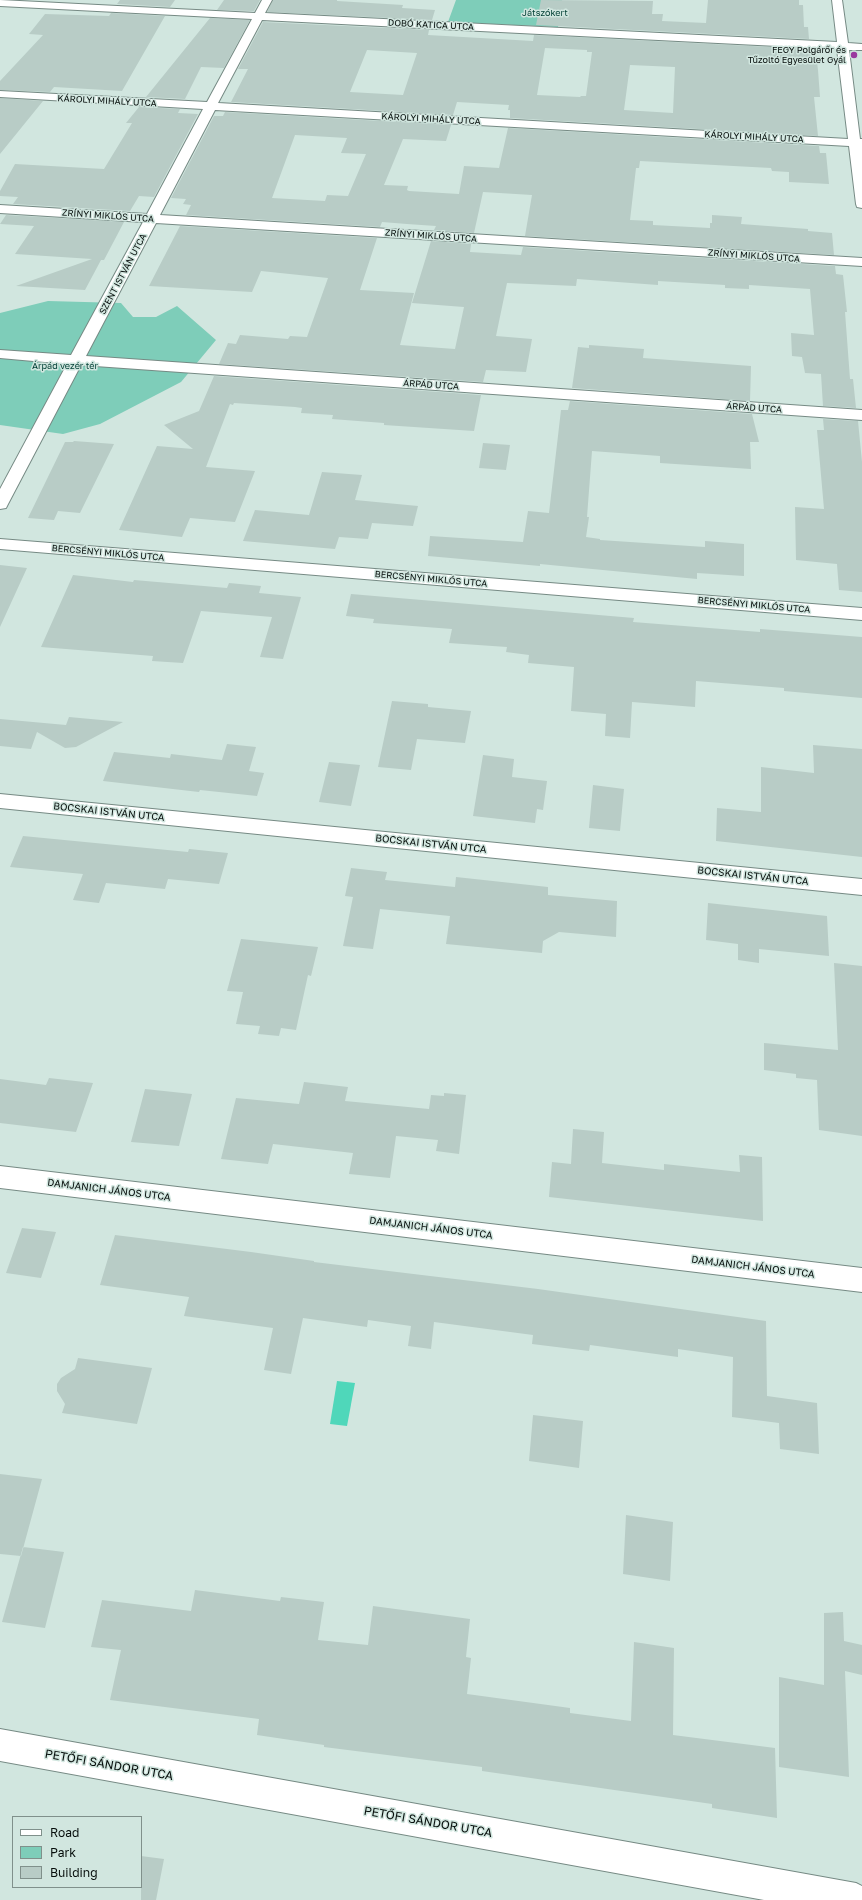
<!DOCTYPE html>
<meta charset="utf-8">
<style>
body{margin:0}
#map{position:relative;width:862px;height:1900px;overflow:hidden;background:#d1e6df;font-family:"Golos Text",sans-serif}
canvas{display:block}
.legend{position:absolute;left:12px;top:1816px;width:130px;height:72px;box-sizing:border-box;background:#d1e6df;border:1px solid #80908b;margin:0;padding:5px 7px;list-style:none;font-size:12px;color:#070e0c}
.legend li{display:flex;align-items:center;gap:8px;height:20px}
.legend b{width:20px;border:1px solid #80908b}
</style>
<div id="map">
<canvas width="862" height="1900"></canvas>
<ul class="legend">
<li><b style="height:5px;background:#fff"></b>Road</li>
<li><b style="height:11px;background:#7ecdb9"></b>Park</li>
<li><b style="height:11px;background:#b8ccc6"></b>Building</li>
</ul>
</div>
<script>
const c = document.querySelector('canvas').getContext('2d');
c.lineJoin = 'round';
function fillPath(path, color) { c.fillStyle = color; c.fill(path, 'evenodd'); }
const shape = rows => new Path2D(rows.map(r => 'M' + r).join(''));
function strokePath(path, color, width, dash) { c.strokeStyle = color; c.lineWidth = width; c.lineCap = dash ? 'butt' : 'round'; c.setLineDash(dash || []); c.stroke(path); }
function drawText(font, color, halo, rows, align = 'center') {
  c.font = font + ' "Golos Text",sans-serif'; c.lineWidth = 3; c.setLineDash([]); c.textBaseline = 'middle'; c.strokeStyle = halo; c.fillStyle = color; for (const [text, x, y, turn = 0] of rows) {
    c.save(); c.translate(x, y); c.rotate((+turn || 0) * Math.PI / 180); c.textAlign = isNaN(turn) ? turn : align; if (halo) c.strokeText(text, 0, 0); c.fillText(text, 0, 0); c.restore();
  }
}
fillPath(shape([
 [456,0,562,0,558,27,448,22],
 [48,301,121,303,133,317,156,317,177,306,216,340,181,382,100,424,63,434,0,425,0,313]
]), '#7ecdb9');
fillPath(shape([
 [337,1381,355,1383,347,1426,330,1424]
]), '#4fd7ba');
fillPath(shape([
 [120,0,175,0,170,7,117,4],
 [224,0,260,0,254,11,217,10],
 [273,0,337,0,337,1,403,5,402,8,435,10,432,20,267,12],
 [541,0,653,1,652,14,663,14,662,21,706,23,708,0,799,0,799,5,803,5,804,27,808,27,809,39,536,25],
 [111,13,165,16,122,91,54,87,50,92,0,90,0,81,43,35,29,34,45,14,109,16],
 [210,18,250,20,224,68,201,67,185,99,146,97],
 [263,22,429,30,428,35,533,41,534,35,810,49,811,54,816,54,818,70,820,97,814,97,818,136,510,118,510,110,508,110,509,105,457,102,453,115,231,102,248,69,238,69],
 [545,48,587,50,587,52,592,52,586,96,581,96,580,97,537,95],
 [367,50,417,53,403,95,350,92],
 [630,65,675,67,673,113,624,110],
 [0,98,43,101,0,154],
 [139,107,180,109,178,113,198,114,154,197,139,196,130,211,13,204,18,197,0,196,0,191,15,164,104,169,132,123,126,123],
 [225,112,451,125,446,141,403,139,384,185,408,186,407,190,409,191,459,194,464,166,499,168,508,128,819,146,820,153,826,153,829,184,789,182,789,172,772,171,771,168,640,161,639,168,636,168,630,220,653,221,653,225,710,228,710,223,712,223,712,215,742,217,741,224,808,229,808,231,832,233,834,255,525,236,532,195,483,192,474,233,434,230,436,226,407,224,382,222,380,227,186,215,191,205,183,204,186,199,171,198,214,116,223,116],
 [295,135,347,138,341,153,366,154,348,196,327,195,325,201,272,198],
 [6,215,124,222,104,260,101,260,85,290,16,286,92,259,15,254,34,226,0,224],
 [180,226,377,238,360,290,414,293,400,345,455,349,464,307,412,303,431,241,471,244,470,252,521,255,523,247,835,266,836,274,843,275,847,312,845,312,850,379,853,379,856,408,823,406,821,374,805,373,802,357,792,356,791,333,814,335,810,289,749,285,749,289,725,288,725,285,658,281,658,285,577,279,576,286,507,283,496,336,532,339,526,372,486,370,483,382,219,364,228,343,236,344,240,335,288,339,290,336,307,337,328,278,261,271,252,292,149,286],
 [589,345,644,349,643,358,751,366,750,401,572,388,578,347,589,348],
 [214,376,481,395,474,431,384,425,384,423,332,419,333,415,301,413,302,408,295,407,234,403,233,405,230,404,206,467,255,471,235,522,190,518,182,537,119,530,157,446,193,449,164,425,199,411],
 [570,401,752,414,759,442,750,442,751,469,660,463,660,456,592,451,587,517,589,517,586,537,600,539,600,540,705,547,705,541,744,544,744,576,697,573,697,579,540,564,540,566,428,556,430,536,523,542,528,511,549,513,561,410,568,410],
 [823,419,858,421,862,462,862,592,839,590,837,564,796,560,795,507,824,509,817,430,824,430],
 [74,441,114,444,80,513,58,511,54,520,28,518,65,442,73,442],
 [483,443,510,445,506,470,479,468],
 [322,472,362,475,355,500,418,506,413,526,372,523,368,539,339,537,335,549,243,541,255,510,309,515],
 [0,565,27,568,0,627],
 [73,575,133,582,134,580,227,588,229,583,261,586,259,593,301,597,283,659,260,657,272,617,201,611,183,663,152,661,153,656,41,647],
 [351,594,634,618,633,622,760,632,760,629,862,637,862,698,784,691,784,688,696,681,695,707,632,702,630,738,605,736,606,714,571,711,574,667,528,663,529,655,506,652,507,647,449,643,452,629,373,623,374,619,346,616],
 [392,701,428,704,428,707,471,711,465,743,417,739,411,770,378,767],
 [69,717,123,722,76,747,65,748,37,732,31,749,0,746,0,719,66,725],
 [227,744,256,747,249,771,264,773,257,796,200,790,199,792,103,781,114,752,170,758,171,754,222,760],
 [813,745,862,749,862,857,716,841,717,808,761,812,761,767,814,773],
 [483,755,514,759,512,777,547,781,543,810,537,809,535,823,473,816],
 [329,762,360,765,351,806,319,802],
 [593,785,624,789,620,831,589,828],
 [23,836,188,852,189,849,228,853,219,884,168,879,165,889,106,883,99,903,73,900,83,874,10,867],
 [351,868,387,872,385,880,455,887,456,877,548,887,548,895,617,901,616,937,559,932,543,941,542,953,446,944,450,916,380,909,373,949,343,946,353,897,345,896],
 [708,903,827,916,829,956,759,949,759,963,738,960,738,944,706,940],
 [241,939,318,947,311,976,308,975,296,1030,281,1028,279,1036,258,1034,260,1026,236,1024,243,992,227,991],
 [834,963,862,966,862,1136,819,1130,817,1080,796,1078,796,1074,764,1070,764,1043,838,1050],
 [49,1078,93,1083,76,1132,0,1123,0,1079,46,1085],
 [304,1082,348,1087,345,1101,429,1109,431,1095,444,1096,444,1093,466,1095,459,1154,436,1151,438,1140,396,1136,390,1178,349,1174,353,1153,273,1144,268,1164,221,1159,236,1098,299,1104],
 [145,1089,192,1094,179,1146,131,1142],
 [573,1129,604,1132,602,1163,664,1170,664,1164,740,1172,739,1155,762,1157,763,1221,549,1197,552,1162,571,1164],
 [22,1228,56,1232,41,1278,6,1273],
 [115,1235,251,1252,314,1261,314,1262,538,1289,766,1321,767,1396,817,1403,819,1454,780,1449,779,1423,732,1417,733,1357,678,1349,678,1357,590,1345,589,1351,532,1344,533,1335,434,1322,431,1349,408,1346,411,1326,368,1320,367,1327,303,1318,291,1374,264,1370,273,1328,184,1316,189,1297,100,1285],
 [78,1358,152,1368,137,1424,62,1413,65,1404,57,1391,57,1384,61,1378,75,1369],
 [533,1415,583,1421,579,1468,529,1461],
 [0,1474,42,1479,21,1556,0,1554],
 [626,1515,673,1522,670,1581,623,1574],
 [23,1547,64,1552,45,1628,2,1622],
 [195,1590,280,1601,281,1597,324,1602,318,1640,368,1645,373,1606,470,1619,466,1657,471,1658,467,1694,570,1708,570,1713,631,1721,634,1642,674,1648,673,1735,775,1748,777,1818,712,1808,712,1804,482,1771,482,1767,324,1747,324,1745,257,1735,259,1719,110,1700,121,1650,91,1647,102,1600,191,1611],
 [843,1612,844,1641,862,1645,862,1675,845,1671,849,1777,779,1767,779,1677,824,1685,824,1613],
 [141,1856,164,1859,156,1900,141,1900]
]), '#b8ccc6');
const street = shape([
 [0,0,255,13,262,0,272,0,265,13,837,42,832,0,842,0,848,43,862,44,862,50,849,50,860,139,862,139,862,208,857,207,856,204,849,146,215,110,160,215,862,258,862,266,156,223,86,356,862,410,862,420,81,365,8,504,6,508,0,509,0,489,67,364,0,358,0,350,71,355,143,222,0,213,0,205,147,214,203,109,0,97,0,91,207,102,252,19,0,6,0,0],
 [262,20,837,49,848,139,218,103,262,20],
 [0,539,862,608,862,620,0,549,0,539],
 [0,794,862,879,862,895,0,808,0,794],
 [0,1166,862,1268,862,1292,0,1188,0,1166],
 [0,1729,856,1883,862,1886,862,1900,764,1900,0,1761,0,1729]
]);
strokePath(street, '#768a84', 2);
fillPath(street, '#fff');
for (const [x, y, r, color] of [
 [854,55,4,"#9a389f"]
]) { const dot = new Path2D(); dot.arc(x, y, r, 0, 2 * Math.PI); c.fillStyle = color; c.fill(dot); strokePath(dot, '#d1e6df', 1.5); }
drawText('9px', '#003f34', '#d1e6df', [
 ["Játszókert",545,13],
 ["Árpád vezér tér",65,366]
]);
drawText('9px', '#070e0c', '#d1e6df', [
 ["DOBÓ KATICA UTCA",431,25,3],
 ["KÁROLYI MIHÁLY UTCA",107,101,3],
 ["KÁROLYI MIHÁLY UTCA",431,119,3],
 ["KÁROLYI MIHÁLY UTCA",754,137,3],
 ["ZRÍNYI MIKLÓS UTCA",108,216,4],
 ["ZRÍNYI MIKLÓS UTCA",431,236,4],
 ["ZRÍNYI MIKLÓS UTCA",754,256,4],
 ["SZENT ISTVÁN UTCA",123,274,-62],
 ["ÁRPÁD UTCA",431,385,4],
 ["ÁRPÁD UTCA",754,408,4],
 ["BERCSÉNYI MIKLÓS UTCA",108,553,5],
 ["BERCSÉNYI MIKLÓS UTCA",431,579,5],
 ["BERCSÉNYI MIKLÓS UTCA",754,605,5]
]);
drawText('9px', '#070e0c', '#d1e6df', [
 ["FEGY Polgárőr és",846,50],
 ["Tűzoltó Egyesület Gyál",846,60]
], 'right');
drawText('10px', '#070e0c', '#d1e6df', [
 ["BOCSKAI ISTVÁN UTCA",109,812,6],
 ["BOCSKAI ISTVÁN UTCA",431,844,6],
 ["BOCSKAI ISTVÁN UTCA",753,876,6],
 ["DAMJANICH JÁNOS UTCA",109,1190,7],
 ["DAMJANICH JÁNOS UTCA",431,1228,7],
 ["DAMJANICH JÁNOS UTCA",753,1267,7]
]);
drawText('12px', '#070e0c', '#d1e6df', [
 ["PETŐFI SÁNDOR UTCA",109,1765,10],
 ["PETŐFI SÁNDOR UTCA",428,1822,10]
]);
</script>
